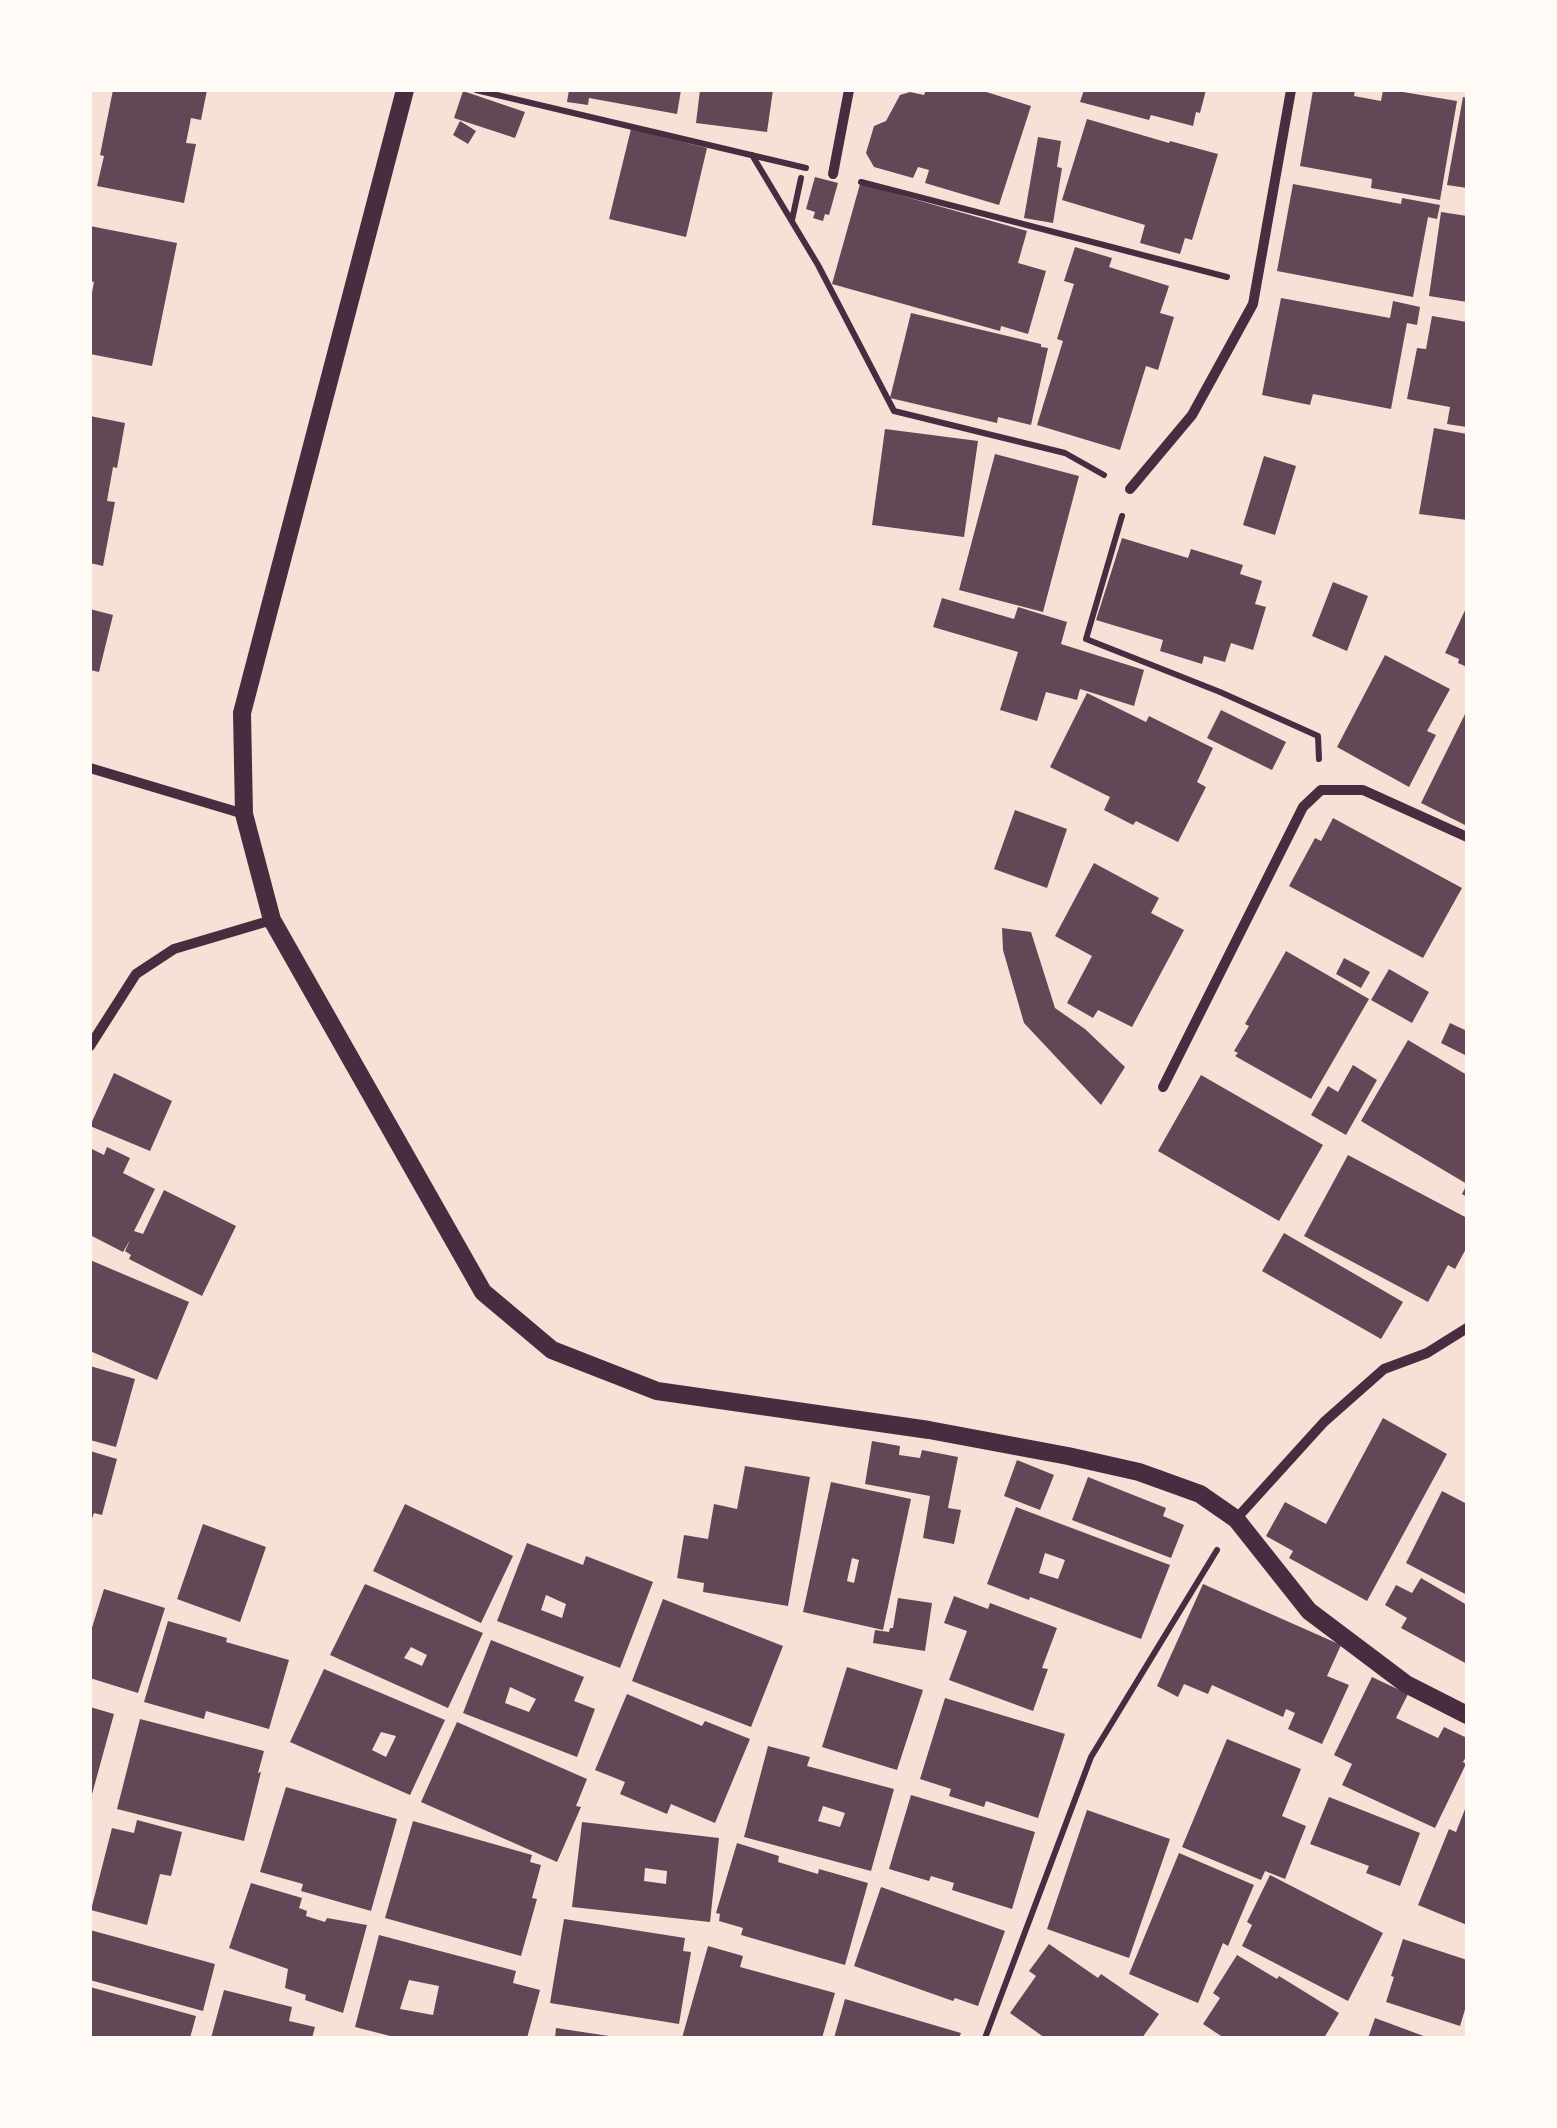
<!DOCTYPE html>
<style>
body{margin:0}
#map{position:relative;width:1557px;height:2128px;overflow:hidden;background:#f7e1d7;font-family:"PT Sans Narrow",sans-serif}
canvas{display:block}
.frame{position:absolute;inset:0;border:92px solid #fffaf5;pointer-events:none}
</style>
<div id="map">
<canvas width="1557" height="2128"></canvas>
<div class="frame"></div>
</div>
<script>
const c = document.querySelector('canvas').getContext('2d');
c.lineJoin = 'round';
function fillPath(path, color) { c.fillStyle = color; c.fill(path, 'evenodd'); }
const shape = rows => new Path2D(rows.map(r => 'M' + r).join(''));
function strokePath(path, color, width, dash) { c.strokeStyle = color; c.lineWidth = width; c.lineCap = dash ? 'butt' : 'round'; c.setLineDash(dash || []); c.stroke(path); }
fillPath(shape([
 [113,90,207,90,201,120,191,118,186,143,196,144,184,203,97,186,104,156,100,155],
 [569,90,681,90,677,114,589,98,588,105,567,102],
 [700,90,773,90,767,132,696,123],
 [926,90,980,90,1031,106,999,205,925,183,929,170,918,167,913,178,874,167,866,153,874,126,886,121,900,95,910,92,924,95],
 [1084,90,1206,90,1200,113,1196,112,1193,126,1151,115,1149,120,1080,102],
 [1313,90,1355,90,1354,96,1381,101,1383,90,1391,90,1457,101,1440,200,1371,188,1372,179,1300,166],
 [463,91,525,112,515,138,454,118],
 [1463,97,1467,98,1467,188,1447,185],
 [1087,119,1169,143,1170,141,1218,154,1192,240,1185,238,1180,254,1140,243,1145,225,1062,200],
 [460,121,476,131,468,144,453,135],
 [631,129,707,148,686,237,609,219],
 [1038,137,1061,141,1057,167,1062,168,1053,223,1024,218],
 [815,177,838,183,829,215,825,214,823,221,813,218,815,212,806,209],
 [860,184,1027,231,1018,263,1046,271,1028,334,1001,326,1000,331,832,284],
 [1293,184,1401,204,1402,198,1440,205,1437,219,1428,217,1413,297,1277,271],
 [1441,212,1467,216,1467,302,1429,296],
 [90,226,177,243,152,366,90,354,90,303,94,282,90,281],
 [1075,247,1112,258,1109,267,1169,286,1160,313,1174,317,1158,370,1146,366,1120,450,1037,425,1063,341,1057,339,1074,284,1064,281],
 [1281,298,1390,318,1393,301,1420,307,1417,325,1407,323,1391,409,1313,394,1310,405,1262,395],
 [911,313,1041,344,1041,347,1048,348,1031,425,998,417,997,423,890,398],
 [1432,316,1467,322,1467,427,1447,424,1450,407,1407,399,1417,348,1426,349],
 [90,416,125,423,117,468,113,467,107,501,115,502,103,566,90,563],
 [1434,428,1467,434,1467,520,1419,514],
 [885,429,978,441,964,537,872,525],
 [995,454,1079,476,1043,612,959,590],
 [1264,456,1296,466,1275,535,1243,525],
 [1122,538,1188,558,1191,549,1243,565,1240,574,1262,581,1255,604,1266,607,1253,650,1231,643,1225,662,1204,656,1202,664,1160,651,1163,640,1096,620],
 [1333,582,1368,596,1347,651,1312,636],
 [942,598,1014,619,1018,607,1067,622,1061,644,1144,670,1134,706,1080,689,1077,700,1046,692,1037,721,1000,710,1018,652,933,627],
 [1467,606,1467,667,1458,663,1459,659,1445,653],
 [90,609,113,615,99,672,90,670],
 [1385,655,1450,689,1427,731,1436,735,1409,787,1337,747],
 [1087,693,1146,722,1149,716,1213,748,1197,782,1206,787,1178,842,1136,821,1133,825,1104,810,1110,797,1050,767],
 [1221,710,1286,742,1272,770,1207,738],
 [1467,710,1467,826,1421,803],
 [1015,810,1067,829,1047,888,994,869],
 [1333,818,1462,888,1423,958,1289,886,1315,838,1321,841],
 [1094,863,1159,898,1151,913,1184,930,1132,1027,1098,1010,1093,1018,1067,1003,1092,956,1055,936],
 [1002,928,1031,932,1055,1008,1085,1029,1125,1067,1101,1105,1024,1023,1003,950],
 [1286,951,1369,999,1311,1099,1235,1056,1238,1053,1234,1051,1249,1026,1245,1024],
 [1344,958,1370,972,1361,988,1336,974],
 [1389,969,1429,992,1412,1023,1371,1000],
 [1450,1023,1467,1031,1467,1056,1441,1043],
 [1408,1040,1467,1075,1467,1197,1462,1194,1467,1184,1361,1121],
 [1353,1065,1377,1080,1346,1135,1311,1115,1328,1086,1338,1092],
 [114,1073,172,1101,150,1151,90,1126],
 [1201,1075,1323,1145,1279,1221,1158,1151],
 [107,1147,130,1158,123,1173,155,1189,134,1231,143,1234,164,1190,236,1226,202,1296,129,1259,131,1255,125,1251,130,1240,123,1252,90,1235,90,1148,104,1155],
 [1348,1155,1467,1218,1467,1247,1455,1269,1448,1265,1428,1302,1304,1236],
 [1284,1233,1403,1302,1381,1339,1262,1271],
 [90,1260,189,1302,157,1380,90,1351],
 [90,1366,135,1379,116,1447,90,1440],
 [1383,1418,1447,1454,1367,1601,1289,1558,1293,1551,1266,1536,1285,1502,1326,1524],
 [872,1441,900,1446,899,1455,920,1458,922,1450,958,1457,948,1508,961,1510,954,1544,923,1538,930,1496,865,1484],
 [90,1451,117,1459,102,1515,94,1513,91,1521],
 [1017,1460,1054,1475,1040,1510,1004,1496],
 [745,1466,810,1477,788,1606,703,1592,704,1583,677,1578,684,1535,708,1539,714,1504,737,1509],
 [1088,1477,1166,1508,1163,1516,1184,1525,1171,1558,1072,1520],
 [831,1482,911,1499,883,1630,803,1612],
 [852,1558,859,1560,854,1583,847,1581],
 [1442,1491,1467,1504,1467,1595,1406,1563],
 [405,1504,513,1556,481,1623,373,1571],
 [1016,1507,1170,1565,1141,1639,1030,1597,1029,1600,987,1584],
 [1045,1553,1065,1560,1058,1579,1039,1573],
 [203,1524,266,1547,240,1622,177,1599],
 [527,1543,583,1565,586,1556,653,1582,620,1668,497,1621],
 [546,1595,566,1604,562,1618,541,1610],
 [1421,1578,1467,1605,1467,1664,1401,1628,1407,1618,1385,1605,1396,1585,1412,1593],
 [365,1584,483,1633,448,1708,330,1655],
 [411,1647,427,1655,422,1666,404,1658],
 [1203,1584,1341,1645,1327,1676,1349,1685,1322,1744,1288,1729,1295,1713,1286,1709,1283,1717,1212,1685,1208,1694,1184,1684,1178,1697,1157,1686],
 [104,1589,165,1608,138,1693,90,1678,90,1634],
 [954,1596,988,1609,990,1603,1057,1628,1042,1668,1048,1669,1033,1711,949,1680,967,1631,944,1623],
 [898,1598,932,1603,925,1651,873,1643,875,1630,889,1632,890,1628,893,1628],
 [663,1599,783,1646,751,1727,632,1681],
 [168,1621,227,1638,226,1642,289,1660,269,1729,206,1711,204,1719,144,1702],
 [491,1640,584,1677,574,1701,595,1709,577,1757,463,1713],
 [510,1687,536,1699,529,1712,505,1703],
 [847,1667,923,1690,897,1770,822,1747],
 [324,1669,445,1720,410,1795,290,1742],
 [381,1732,396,1736,386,1757,372,1750],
 [1372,1677,1408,1694,1396,1718,1438,1738,1444,1727,1467,1738,1467,1755,1463,1762,1466,1764,1435,1828,1342,1785,1352,1764,1334,1755],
 [627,1694,702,1726,705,1721,750,1739,715,1823,671,1804,667,1814,620,1794,625,1782,595,1770],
 [945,1698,1065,1734,1038,1818,986,1801,984,1807,949,1796,951,1789,920,1779],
 [90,1707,114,1714,91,1798,90,1797],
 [140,1719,264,1751,258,1773,261,1772,244,1841,117,1809],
 [457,1722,587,1779,576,1806,581,1807,557,1862,421,1802],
 [1227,1739,1301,1769,1282,1816,1306,1826,1285,1879,1265,1871,1261,1880,1182,1847],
 [768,1746,810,1757,807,1766,894,1789,871,1871,744,1837],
 [823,1806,845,1813,840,1827,818,1821],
 [286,1787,397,1819,371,1911,301,1891,303,1884,260,1872],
 [911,1795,1035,1832,1012,1909,952,1890,954,1883,931,1876,929,1881,889,1869],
 [1329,1797,1420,1833,1400,1886,1366,1873,1369,1866,1310,1844],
 [1467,1804,1467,1925,1418,1905,1449,1829,1456,1832],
 [1087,1810,1170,1839,1129,1958,1047,1929],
 [137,1820,182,1832,171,1876,160,1874,147,1925,91,1910,112,1828,134,1833],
 [413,1821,532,1855,530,1862,541,1865,532,1898,537,1899,521,1956,385,1918],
 [582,1822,719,1838,710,1922,572,1907],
 [645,1868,667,1871,666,1884,644,1881],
 [737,1843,779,1856,778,1862,818,1874,819,1869,868,1883,845,1965,741,1935,743,1928,719,1921,720,1914,716,1913],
 [1179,1853,1254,1885,1228,1946,1223,1943,1198,2003,1129,1974],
 [1270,1875,1383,1933,1348,2001,1242,1946,1252,1925,1247,1922],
 [251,1883,302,1898,299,1908,307,1911,306,1916,325,1922,327,1918,367,1925,343,2013,305,2000,306,1995,285,1988,288,1969,229,1948],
 [881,1887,1005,1931,978,2006,955,1998,953,2001,854,1966],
 [564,1919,685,1938,683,1951,691,1952,679,2024,550,2003],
 [90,1930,215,1964,203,2011,90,1980],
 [379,1935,516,1971,513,1983,540,1990,527,2038,398,2038,355,2027],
 [409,1980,439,1986,433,2015,400,2009],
 [1403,1939,1467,1960,1467,2003,1460,2026,1386,2002,1394,1977,1391,1976],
 [1049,1944,1098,1978,1101,1974,1159,2014,1142,2038,1045,2038,1010,2013,1036,1976,1029,1971],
 [708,1946,743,1956,740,1967,835,1993,822,2038,682,2038],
 [1237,1955,1277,1979,1279,1976,1339,2013,1324,2038,1224,2038,1203,2024,1220,1998,1213,1993],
 [90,1987,196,2016,190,2038,90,2038],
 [224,1990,292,2007,289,2021,315,2027,312,2038,211,2038],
 [845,1999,961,2033,959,2038,834,2038],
 [1375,2018,1429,2038,1368,2038],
 [556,2028,609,2036,609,2038,555,2038]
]), '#644757');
strokePath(shape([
 [476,90,806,168],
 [752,155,818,265,894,411,1065,453,1104,475],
 [861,182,1227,277],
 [792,220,801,178],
 [1122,516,1086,639,1220,692,1318,736,1319,759],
 [985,2038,1091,1757,1217,1550]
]), '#4a2c40', 6);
strokePath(shape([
 [833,174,849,90],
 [1130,489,1192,415,1253,304,1291,90],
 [90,768,244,814],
 [90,1046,136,974,174,949,272,920],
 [1163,1087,1303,807,1321,790,1363,790,1467,837],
 [1236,1519,1324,1422,1384,1369,1427,1353,1467,1328]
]), '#4a2c40', 10);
strokePath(shape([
 [405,90,242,713,244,814,272,920,483,1292,552,1350,657,1391,929,1430,1068,1456,1139,1472,1200,1494,1236,1519,1309,1611,1406,1684,1467,1715]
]), '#4a2c40', 18);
</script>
